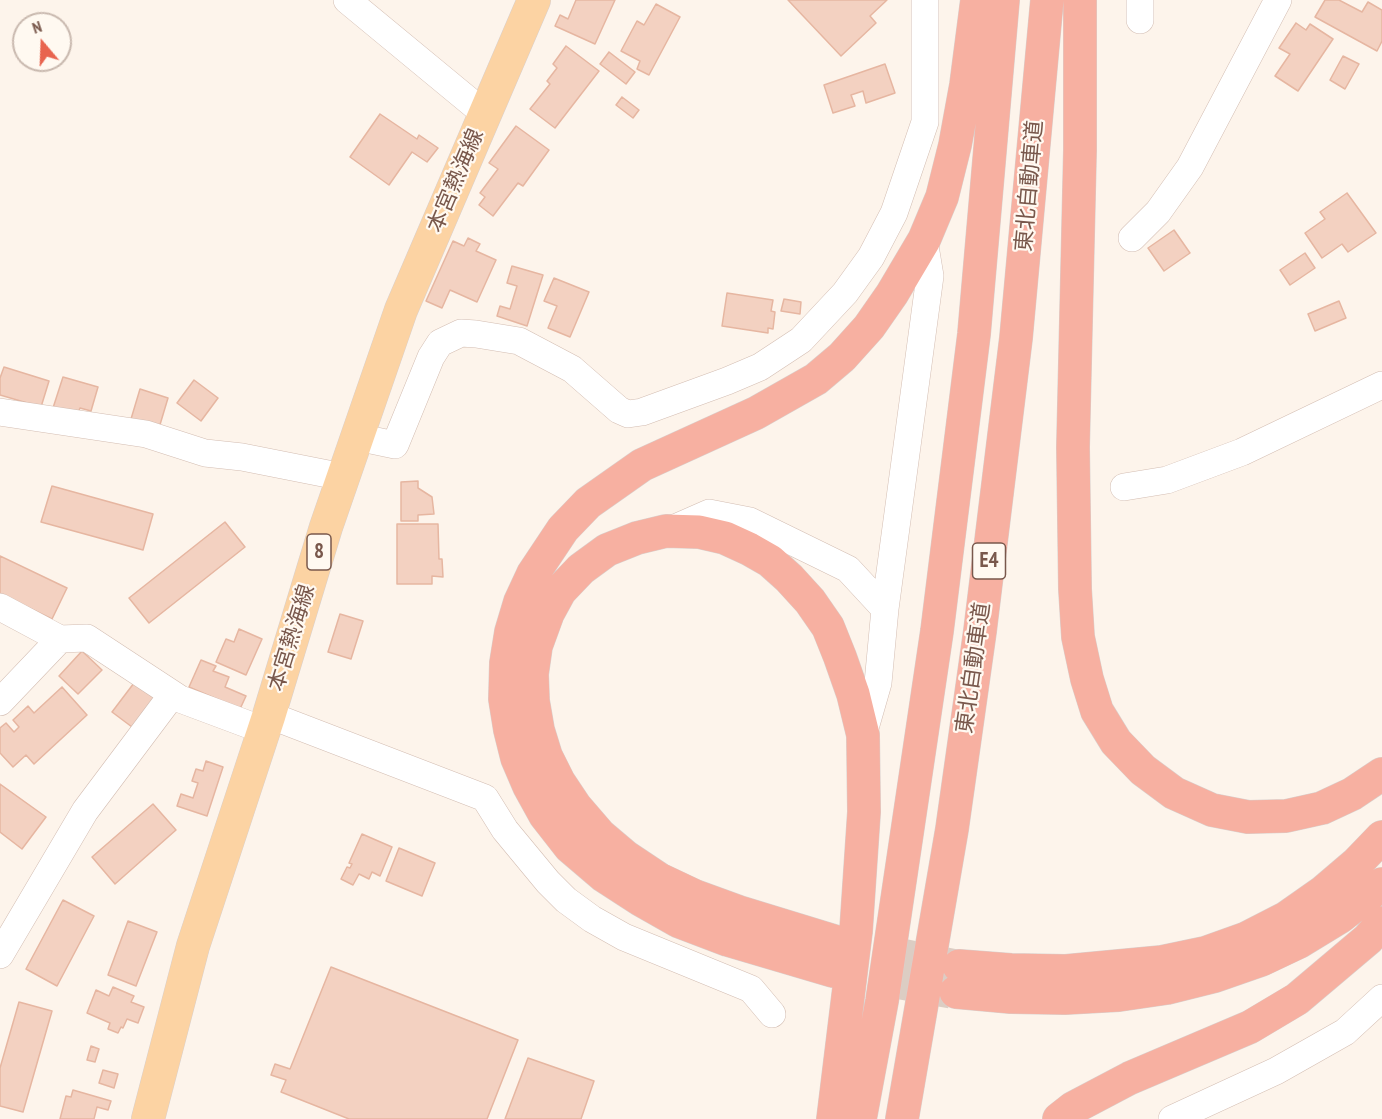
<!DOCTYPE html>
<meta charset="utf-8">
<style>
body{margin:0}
#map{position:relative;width:1382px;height:1119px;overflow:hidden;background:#fdf4eb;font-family:"PT Sans Narrow",sans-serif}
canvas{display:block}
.north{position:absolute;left:12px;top:12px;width:60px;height:60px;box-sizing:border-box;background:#fff9f1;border:2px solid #c9b9af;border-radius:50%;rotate:341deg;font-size:16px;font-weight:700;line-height:24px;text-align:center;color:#79584c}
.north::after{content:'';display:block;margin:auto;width:21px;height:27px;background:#e8644f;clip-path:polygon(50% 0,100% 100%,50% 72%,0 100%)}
</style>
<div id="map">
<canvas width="1382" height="1119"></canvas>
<div class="north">N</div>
</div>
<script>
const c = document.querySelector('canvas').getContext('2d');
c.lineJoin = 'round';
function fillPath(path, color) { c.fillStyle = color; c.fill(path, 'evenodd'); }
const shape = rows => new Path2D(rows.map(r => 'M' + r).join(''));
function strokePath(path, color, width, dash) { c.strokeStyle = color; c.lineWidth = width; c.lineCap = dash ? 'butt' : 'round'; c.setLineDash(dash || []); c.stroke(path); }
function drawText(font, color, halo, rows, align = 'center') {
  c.font = font + ' "PT Sans Narrow","Noto Sans JP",sans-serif'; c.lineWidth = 4.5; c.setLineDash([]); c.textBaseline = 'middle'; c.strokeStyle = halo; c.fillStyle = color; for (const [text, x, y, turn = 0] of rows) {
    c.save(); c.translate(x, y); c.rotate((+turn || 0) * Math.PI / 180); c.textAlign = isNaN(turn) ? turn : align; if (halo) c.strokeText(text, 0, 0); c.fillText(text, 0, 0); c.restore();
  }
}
const building = shape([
 [576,0,615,0,595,44,555,26,560,15,568,19,576,0],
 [788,0,887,0,870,16,876,23,841,56,788,0],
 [1325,0,1339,0,1362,12,1368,2,1382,10,1382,41,1377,51,1315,17,1325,0],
 [656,4,680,17,649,75,637,69,640,61,621,51,637,21,644,25,656,4],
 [1296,23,1306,30,1310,24,1333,39,1298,91,1275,76,1290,54,1279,48,1296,23],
 [566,46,599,71,555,128,530,109,550,84,547,81,557,68,553,64,566,46],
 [609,52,635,72,626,84,600,64,609,52],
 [1343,56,1359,64,1345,89,1330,80,1343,56],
 [885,64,895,93,866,103,863,91,851,95,855,106,833,113,824,85,885,64],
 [622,97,639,110,633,118,616,105,622,97],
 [380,114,417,139,419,135,438,148,427,162,412,152,389,185,350,157,380,114],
 [516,126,549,150,523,186,518,183,493,216,479,205,485,197,480,193,498,169,489,163,516,126],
 [1347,193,1376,233,1348,252,1342,244,1322,258,1305,233,1325,219,1320,212,1347,193],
 [1174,230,1190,253,1164,271,1148,248,1174,230],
 [468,238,480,244,476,251,496,260,477,302,450,290,442,308,426,301,453,241,464,246,468,238],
 [1305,253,1315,268,1290,285,1280,270,1305,253],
 [512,266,543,275,527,326,497,316,500,306,510,309,517,286,507,283,512,266],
 [554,278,589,292,570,337,548,328,557,306,544,301,554,278],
 [727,293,773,300,771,311,775,312,773,329,768,328,768,333,722,326,727,293],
 [784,299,801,302,800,314,781,311,784,299],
 [1339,301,1346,318,1315,331,1308,314,1339,301],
 [4,367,49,381,41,407,0,395,0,378,4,367],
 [63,377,98,387,91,411,80,408,78,413,52,411,63,377],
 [194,380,218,398,201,421,177,403,194,380],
 [140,389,168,398,159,428,131,419,140,389],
 [418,481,418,488,432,497,434,514,418,515,418,521,401,521,401,482,418,481],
 [52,486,153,514,143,550,41,522,52,486],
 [225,522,245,547,149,623,129,598,225,522],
 [397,524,438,524,439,559,442,559,443,577,432,576,432,584,397,584,397,524],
 [0,556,67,588,52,619,0,594,0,556],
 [340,614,363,621,351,659,328,652,340,614],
 [239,629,262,639,246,675,216,662,226,639,234,642,239,629],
 [82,651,102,670,78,694,59,676,82,651],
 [201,660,216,666,213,671,229,677,225,687,246,696,240,709,189,687,201,660],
 [134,683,154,698,132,727,112,712,134,683],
 [62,687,87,715,34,764,26,755,13,767,0,753,0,728,6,723,14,732,19,727,13,720,28,706,34,713,62,687],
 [206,761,223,767,207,816,177,806,181,794,193,798,198,783,192,781,196,769,203,771,206,761],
 [0,784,46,817,22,849,0,832,0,784],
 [153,804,176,830,115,884,92,857,153,804],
 [362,834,392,847,380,876,372,872,369,879,359,874,353,885,341,879,347,867,350,868,352,864,349,863,362,834],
 [399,848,435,863,422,896,386,881,399,848],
 [63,900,94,916,57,986,26,969,63,900],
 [128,921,157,932,136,986,108,975,128,921],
 [331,967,518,1040,487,1119,349,1119,281,1092,286,1080,271,1075,275,1064,290,1069,331,967],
 [113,987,134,996,131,1002,144,1007,138,1023,127,1019,123,1028,121,1027,118,1033,108,1029,110,1023,87,1013,96,990,109,996,113,987],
 [19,1002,52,1011,23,1112,0,1106,0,1068,19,1002],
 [91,1046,99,1049,95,1062,87,1060,91,1046],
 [528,1058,594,1081,581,1119,505,1119,528,1058],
 [103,1070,118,1074,114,1088,99,1083,103,1070],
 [73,1090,111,1101,108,1110,97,1107,94,1119,60,1119,66,1096,71,1097,73,1090]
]);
fillPath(building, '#f3d1c1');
strokePath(building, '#e6b6a1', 1.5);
strokePath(shape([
 [837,942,956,966],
 [833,971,951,992]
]), '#dccdc3', 33, [33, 16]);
const minor = shape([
 [347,0,485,114],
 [1140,0,1140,20],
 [1132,238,1158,212,1190,167,1278,0],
 [0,412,146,434,205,453,242,457,343,477],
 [357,437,395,445,431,357,440,343,461,333,476,334,519,341,572,369,619,410,628,414,642,412,727,381,760,367,801,340,845,293,871,257,894,213,925,122,925,0],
 [1124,487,1167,480,1242,452,1382,385],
 [668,531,709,513,750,521,848,569,885,609],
 [0,607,60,639,87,638,180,699,263,730],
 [0,702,60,639],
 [269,715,485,798,505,830,548,882,566,900,592,919,624,937,751,989,772,1014],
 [863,735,878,683,885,609,930,276,924,240],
 [0,955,85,811,172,695],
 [1172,1119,1276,1071,1345,1032,1382,998]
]);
const major = shape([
 [148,1119,193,946,269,715,326,527,401,310,534,0]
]);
const highway = shape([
 [1080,0,1080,150,1073,447,1075,589,1078,637,1087,679,1097,711,1116,742,1143,770,1174,793,1212,810,1248,817,1286,816,1322,808,1352,794,1382,774],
 [959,966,1011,970,1066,971,1162,962,1205,953,1247,938,1286,918,1323,892,1357,863,1382,837],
 [833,971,728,940,678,921,641,900,604,876,570,847,545,815,529,786,517,758,510,730,505,699,506,663,511,632,520,602,533,574,563,529,588,503,642,465,756,413,816,379,842,357,869,327,892,294,924,240,942,197,955,145,966,85,977,0],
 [956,992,1011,997,1065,998,1119,995,1167,988,1215,976,1261,960,1299,942,1340,917,1382,884],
 [833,1119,856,931,864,812,863,735,853,694,840,657,828,627,810,601,789,578,770,561,749,549,725,538,699,532,666,531,637,538,607,550,581,569,560,591,548,613,536,646,532,674,533,701,538,730,546,756,559,782,575,806,600,835,626,857,659,879,695,896,739,912,837,942],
 [860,1119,882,1001,937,631,974,334,1003,0],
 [902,1119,952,829,980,631,1016,338,1047,0],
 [1059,1119,1073,1108,1130,1078,1250,1027,1297,999,1368,939,1382,923]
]);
strokePath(minor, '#d3bdb2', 28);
strokePath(major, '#d9d0cd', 34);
strokePath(highway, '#d9d0cd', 34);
strokePath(minor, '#fff', 27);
strokePath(major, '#fcd3a3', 33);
strokePath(highway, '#f7b0a1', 33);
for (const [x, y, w] of [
 [319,552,24],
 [989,561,33]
]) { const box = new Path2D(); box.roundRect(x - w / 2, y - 18, w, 36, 4.5); c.fillStyle = '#fff9f1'; c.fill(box); strokePath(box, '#79584c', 1.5); }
drawText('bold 21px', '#79584c', null, [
 ["8",319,552],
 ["E4",989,561]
]);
drawText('22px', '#79584c', '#fff9f1', [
 ["本宮熱海線",456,181,-67],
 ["東北自動車道",1030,186,-85],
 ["本宮熱海線",292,638,-73],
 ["東北自動車道",974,668,-82]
]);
</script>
